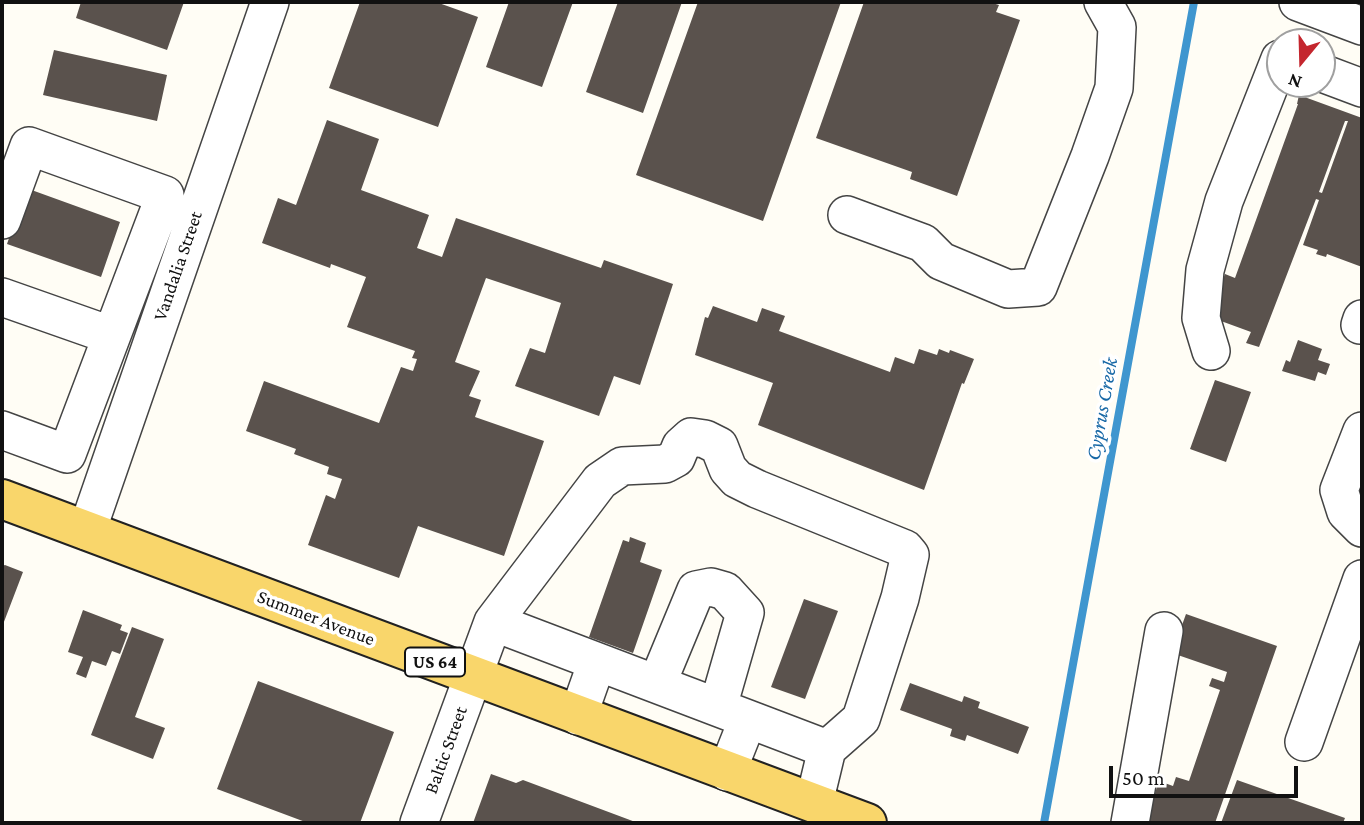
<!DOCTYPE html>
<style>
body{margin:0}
#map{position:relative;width:1364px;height:825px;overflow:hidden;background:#fffdf5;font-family:"Crimson Pro",serif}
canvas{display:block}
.frame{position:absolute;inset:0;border:4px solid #111;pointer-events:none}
.north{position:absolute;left:1266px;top:28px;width:70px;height:70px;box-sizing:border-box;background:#fff;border:2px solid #a0a0a0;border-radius:50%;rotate:199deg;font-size:19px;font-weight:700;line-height:28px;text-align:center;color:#111}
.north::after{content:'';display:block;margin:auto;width:24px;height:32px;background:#c4262e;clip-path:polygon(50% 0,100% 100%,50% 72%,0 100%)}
.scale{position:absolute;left:1109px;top:766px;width:189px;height:32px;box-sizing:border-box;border:4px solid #111;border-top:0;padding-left:9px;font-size:21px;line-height:24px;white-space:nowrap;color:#111;-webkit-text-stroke:5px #fff;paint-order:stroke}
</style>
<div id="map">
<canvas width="1364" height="825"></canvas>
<div class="frame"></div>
<div class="north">N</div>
<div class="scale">50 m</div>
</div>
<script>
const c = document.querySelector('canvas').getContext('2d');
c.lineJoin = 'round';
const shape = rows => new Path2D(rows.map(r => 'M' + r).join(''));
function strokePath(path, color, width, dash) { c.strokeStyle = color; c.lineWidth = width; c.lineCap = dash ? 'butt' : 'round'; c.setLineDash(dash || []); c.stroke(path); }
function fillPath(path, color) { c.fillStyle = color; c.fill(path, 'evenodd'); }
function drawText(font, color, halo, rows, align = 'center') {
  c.font = font + ' "Crimson Pro",serif'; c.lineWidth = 7; c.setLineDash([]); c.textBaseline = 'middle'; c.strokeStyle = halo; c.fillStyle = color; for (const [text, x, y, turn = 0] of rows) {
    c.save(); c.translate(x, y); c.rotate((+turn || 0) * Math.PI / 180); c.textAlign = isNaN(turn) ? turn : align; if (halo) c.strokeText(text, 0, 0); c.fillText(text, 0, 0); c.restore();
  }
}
strokePath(shape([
 [1044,823,1194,2]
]), '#3f96cf', 8);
fillPath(shape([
 [81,2,184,2,167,50,76,18],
 [360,2,436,2,478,17,438,127,329,88],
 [509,2,573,2,542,87,486,67],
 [618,2,682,2,643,113,586,92],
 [698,2,841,2,763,221,636,175],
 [864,2,989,2,999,5,996,12,1020,20,957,196,910,179,912,172,816,138],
 [54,50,167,75,157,121,43,95],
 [1299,95,1362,118,1362,267,1327,254,1326,257,1316,254,1318,250,1303,245,1319,200,1316,199,1259,347,1246,343,1251,332,1210,317,1225,274,1235,278,1298,104,1297,104],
 [1345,121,1348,121,1322,193,1319,192],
 [327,120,379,139,361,190,429,215,417,248,442,257,456,218,601,268,604,260,673,284,640,385,614,376,599,416,515,386,530,348,545,353,561,303,486,278,455,362,480,371,469,396,481,400,475,417,544,441,504,556,418,526,399,578,308,545,326,495,335,499,342,479,327,474,329,467,294,454,296,449,246,431,264,381,379,423,401,367,413,371,417,359,412,358,415,351,347,327,366,277,331,264,330,268,262,243,278,198,296,205],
 [26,188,120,222,101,277,7,244],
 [713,306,757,322,762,308,785,316,779,331,890,372,895,357,914,364,919,349,937,355,939,349,949,353,950,350,974,359,964,384,962,383,924,490,758,425,773,383,695,355,705,317,708,318],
 [1298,340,1322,349,1318,360,1330,364,1326,375,1318,372,1315,381,1282,371,1286,360,1290,362],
 [1215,380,1251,392,1226,462,1190,449],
 [630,537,646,543,640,562,662,570,633,653,589,637,623,540,629,542],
 [5,565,23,572,2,627,2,566],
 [804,599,838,611,805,699,771,687],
 [83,610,122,625,120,630,128,633,120,654,112,651,106,666,92,661,86,678,76,674,83,657,68,652],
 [1186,614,1277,646,1215,823,1145,823,1159,781,1173,786,1176,777,1189,781,1220,690,1209,686,1212,678,1224,682,1227,672,1172,653],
 [132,627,164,639,135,717,165,728,153,759,91,735],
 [258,681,394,732,360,823,308,823,217,789],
 [910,683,962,702,964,696,980,702,978,708,1029,727,1018,754,967,735,965,741,950,736,952,729,900,710],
 [491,774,516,783,523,780,638,823,473,823],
 [1237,780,1345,818,1343,823,1221,823]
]), '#5a524d');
const minor = shape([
 [1298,2,1362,26],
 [1322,73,1362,88],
 [847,215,923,243,941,261,1008,289,1038,287,1090,156,1114,88,1117,27,1103,2],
 [2,220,29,146,165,195,67,454,2,430],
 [2,297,110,335],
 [1360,325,1362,319],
 [1211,351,1201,318,1205,270,1224,201,1280,59],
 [1362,431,1339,490,1346,512,1362,528],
 [87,531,270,2],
 [493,622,600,481,622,466,665,464,676,458,681,446,691,437,705,439,719,446,728,469,737,479,757,489,905,549,910,555,900,598,861,719,827,749],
 [657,684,696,590,711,587,725,591,745,613,718,707],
 [578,716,597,662],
 [1304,742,1362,579],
 [727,772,748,719],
 [419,823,493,622,827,749,814,803],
 [1130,823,1164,631]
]);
const major = shape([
 [2,499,867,823]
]);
strokePath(minor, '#444', 40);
strokePath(major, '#222', 42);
strokePath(minor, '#fff', 37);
strokePath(major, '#f9d66b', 38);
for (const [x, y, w] of [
 [435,662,60]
]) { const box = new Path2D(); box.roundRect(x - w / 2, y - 14.5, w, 29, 5); c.fillStyle = '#fff'; c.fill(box); strokePath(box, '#111', 2); }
drawText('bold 18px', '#111', null, [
 ["US 64",435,662]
]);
drawText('19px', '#111', '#fff', [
 ["Vandalia Street",178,266,-71],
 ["Summer Avenue",316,618,21],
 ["Baltic Street",446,750,-70]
]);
drawText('italic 21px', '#1768a6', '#fff', [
 ["Cyprus Creek",1102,409,-80]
]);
</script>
